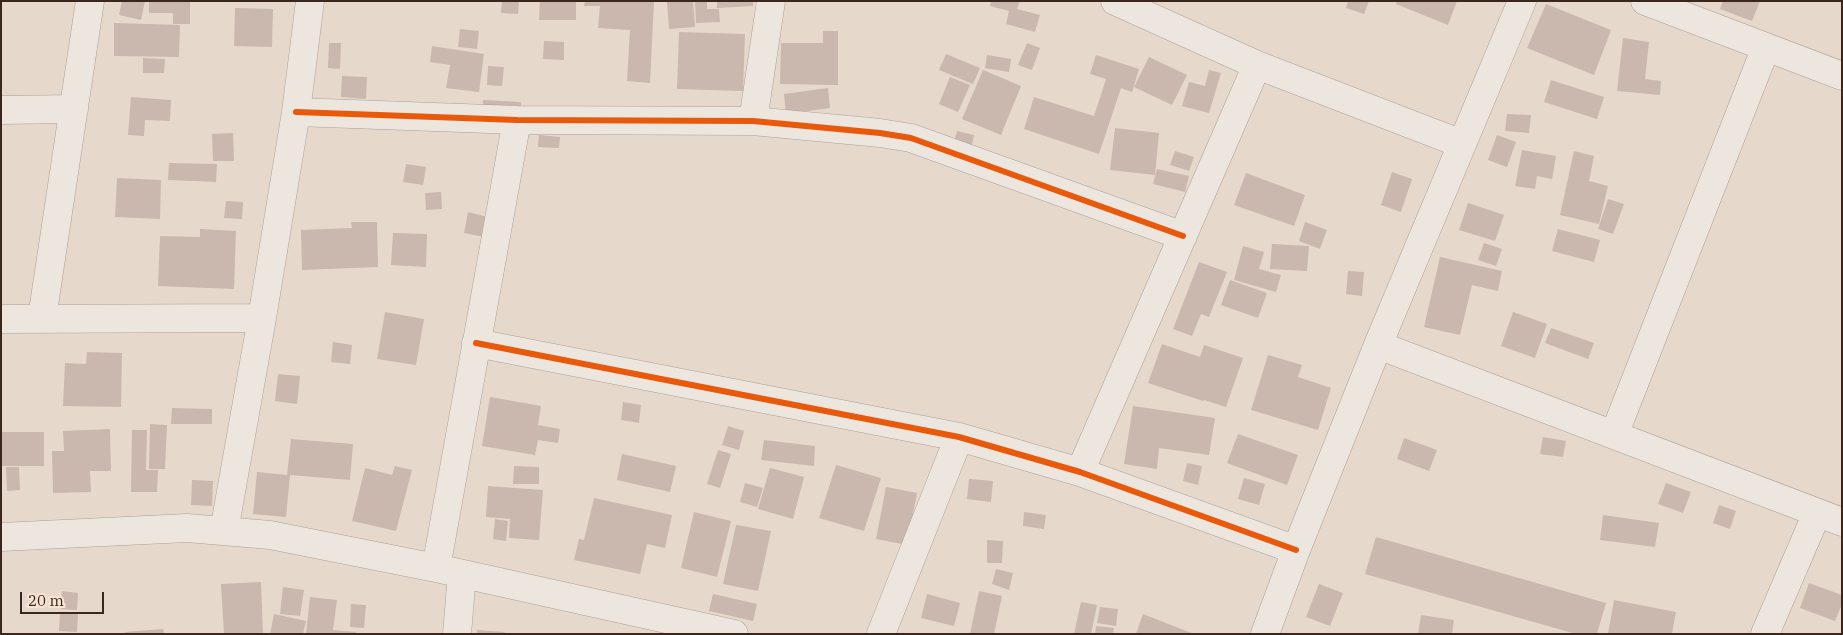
<!DOCTYPE html>
<style>
body{margin:0}
#map{position:relative;width:1843px;height:635px;overflow:hidden;background:#e6d9cc;font-family:"IBM Plex Serif",serif}
canvas{display:block}
.frame{position:absolute;inset:0;border:2px solid #3a261d;pointer-events:none}
.scale{position:absolute;left:20px;top:592px;width:84px;height:22px;box-sizing:border-box;border:2px solid #3a261d;border-top:0;padding-left:6px;font-size:15px;line-height:18px;white-space:nowrap;color:#3a261d;-webkit-text-stroke:4px #f7e5d2;paint-order:stroke}
</style>
<div id="map">
<canvas width="1843" height="635"></canvas>
<div class="frame"></div>
<div class="scale">20 m</div>
</div>
<script>
const c = document.querySelector('canvas').getContext('2d');
c.lineJoin = 'round';
function fillPath(path, color) { c.fillStyle = color; c.fill(path, 'evenodd'); }
const shape = rows => new Path2D(rows.map(r => 'M' + r).join(''));
function strokePath(path, color, width, dash) { c.strokeStyle = color; c.lineWidth = width; c.lineCap = dash ? 'butt' : 'round'; c.setLineDash(dash || []); c.stroke(path); }
fillPath(shape([
 [122,1,145,1,141,20,119,15],
 [149,1,190,1,190,24,173,24,173,13,149,13],
 [502,1,519,1,518,14,501,13],
 [540,1,576,1,576,20,539,20],
 [585,1,654,1,650,83,627,81,630,30,598,28,600,6,584,6],
 [667,1,693,1,695,27,669,29],
 [695,1,707,1,707,9,719,9,720,22,696,23],
 [717,1,753,1,753,6,717,8],
 [991,1,1020,1,1017,9,1040,15,1035,32,1006,24,1009,11,990,6],
 [1348,1,1369,1,1364,14,1346,8],
 [1397,1,1457,1,1448,25,1396,4],
 [1723,1,1760,1,1752,21,1720,9],
 [1546,4,1611,30,1594,75,1527,48],
 [235,8,273,9,272,47,234,46],
 [114,23,180,25,179,57,114,56],
 [460,29,479,31,477,49,458,47],
 [823,31,838,31,838,85,780,84,781,43,823,43],
 [679,32,745,34,743,91,677,89],
 [1623,38,1649,42,1645,79,1661,81,1660,95,1617,91],
 [544,41,564,42,564,60,543,59],
 [329,43,341,43,340,69,328,68],
 [1027,43,1040,48,1032,70,1018,65],
 [432,46,484,54,479,92,446,88,450,65,430,62],
 [946,54,980,68,973,84,939,70],
 [987,55,1011,59,1009,72,985,68],
 [1096,55,1139,69,1132,92,1121,88,1099,154,1024,129,1034,97,1094,116,1106,79,1090,74],
 [1149,57,1187,75,1172,105,1134,87],
 [143,58,165,59,164,73,143,73],
 [488,66,504,67,502,86,487,85],
 [983,70,1021,86,1001,135,962,119],
 [1209,70,1221,73,1209,113,1182,106,1189,82,1205,86],
 [342,76,367,77,366,99,341,97],
 [950,77,970,85,958,112,939,104],
 [1551,80,1604,97,1597,119,1544,102],
 [828,88,830,108,786,114,784,94],
 [131,97,171,100,170,121,145,120,144,136,128,135],
 [483,100,521,102,520,124,482,122],
 [1507,114,1531,115,1529,133,1505,131],
 [1115,128,1159,133,1155,175,1110,170],
 [957,131,974,135,970,154,952,150],
 [233,133,234,161,213,161,212,134],
 [539,135,560,137,559,148,538,147],
 [1497,135,1516,142,1507,167,1488,160],
 [1522,150,1556,156,1552,179,1537,176,1535,189,1515,186],
 [1175,151,1194,157,1189,171,1170,165],
 [1574,151,1594,156,1589,181,1608,186,1599,224,1560,215],
 [169,163,217,164,216,182,168,180],
 [406,164,426,167,423,185,403,182],
 [1157,169,1189,176,1185,192,1153,184],
 [1392,172,1412,179,1401,212,1381,205],
 [1246,173,1305,195,1294,226,1234,205],
 [117,178,161,180,160,219,115,217],
 [441,192,442,209,426,210,425,193],
 [1608,199,1624,204,1613,234,1598,229],
 [226,201,243,202,242,219,224,218],
 [1468,203,1504,215,1495,241,1459,230],
 [468,212,488,217,484,237,464,233],
 [351,222,377,222,378,267,302,270,301,230,352,228],
 [1305,222,1327,230,1320,249,1299,241],
 [200,229,236,231,234,289,158,286,160,236,200,237],
 [1558,229,1600,240,1594,262,1552,251],
 [393,233,427,234,426,267,391,265],
 [1484,243,1502,249,1496,266,1478,260],
 [1272,244,1309,246,1307,271,1270,269],
 [1243,246,1264,252,1259,269,1281,275,1276,292,1234,280],
 [1440,257,1502,271,1498,291,1472,285,1460,335,1424,327],
 [1199,262,1227,272,1209,317,1201,314,1192,336,1173,329],
 [1348,271,1364,272,1362,296,1346,294],
 [1230,280,1267,293,1258,318,1221,305],
 [385,312,424,319,416,365,377,359],
 [1513,312,1547,324,1535,358,1501,346],
 [1551,328,1594,343,1588,359,1545,343],
 [333,342,352,345,350,364,331,362],
 [1162,344,1200,357,1204,345,1243,358,1226,407,1204,400,1203,401,1148,383],
 [87,352,122,353,121,407,63,406,65,363,86,364],
 [1268,355,1302,365,1298,377,1331,388,1318,430,1251,410],
 [278,374,300,376,297,404,275,401],
 [490,397,541,406,538,425,560,429,558,443,538,440,535,455,482,446],
 [623,402,641,405,639,423,621,420],
 [1133,406,1215,418,1209,455,1159,448,1157,469,1124,464],
 [172,408,212,409,212,424,171,424],
 [150,424,167,425,165,469,149,469],
 [728,426,744,431,739,450,722,445],
 [110,429,111,471,90,471,91,492,53,493,52,451,64,451,63,431],
 [132,430,147,430,146,470,158,470,157,492,131,492],
 [1,432,44,432,44,466,1,466],
 [1238,434,1298,455,1287,485,1227,463],
 [1543,437,1566,441,1563,457,1540,454],
 [1404,438,1437,450,1429,471,1397,459],
 [291,439,353,444,350,480,290,475,286,517,253,514,257,472,287,475],
 [764,440,815,446,814,466,761,460],
 [718,450,731,454,720,488,707,484],
 [622,454,676,466,670,492,617,480],
 [1187,463,1202,466,1198,485,1183,481],
 [836,465,881,478,864,531,819,518],
 [395,466,412,470,396,531,352,521,365,468,392,475],
 [514,466,539,467,539,484,513,484],
 [6,467,19,467,20,490,7,491],
 [770,468,804,477,793,519,758,509],
 [1244,478,1265,484,1259,505,1238,499],
 [969,479,993,481,991,502,967,499],
 [192,480,213,481,212,506,191,505],
 [745,483,763,488,757,507,740,502],
 [1666,483,1691,492,1683,513,1658,504],
 [488,486,543,490,539,540,509,538,510,519,486,517],
 [886,487,917,493,907,545,876,539],
 [594,498,672,515,665,548,647,544,640,574,574,560,579,539,584,540],
 [1719,505,1736,511,1730,529,1713,523],
 [694,512,731,521,717,577,681,568],
 [1024,512,1046,515,1044,529,1023,526],
 [1603,515,1659,523,1655,547,1600,540],
 [495,519,508,521,506,541,493,539],
 [736,525,771,531,758,591,723,584],
 [1376,537,1606,603,1597,634,1576,634,1365,574],
 [987,540,1003,541,1002,563,987,563],
 [996,569,1013,573,1009,590,992,584],
 [261,582,263,634,224,634,221,584],
 [1809,583,1842,595,1842,604,1835,621,1800,608],
 [1319,584,1343,593,1330,626,1306,617],
 [283,587,304,590,300,616,280,614],
 [62,591,78,593,77,610,61,609],
 [979,591,1002,596,994,634,970,634],
 [713,594,757,604,753,621,709,611],
 [927,594,960,603,954,626,921,618],
 [310,597,337,600,333,630,356,632,356,634,306,634],
 [1614,600,1676,612,1672,634,1608,634],
 [1081,602,1097,605,1091,634,1074,634],
 [351,604,366,605,364,628,350,627],
 [1100,607,1118,609,1116,626,1097,623],
 [60,612,78,613,77,632,59,631],
 [274,614,306,621,303,634,270,634],
 [1143,614,1194,634,1136,634],
 [1421,615,1454,620,1452,634,1418,634],
 [1096,626,1114,628,1113,634,1095,634],
 [163,629,164,634,125,634,125,632],
 [477,630,505,632,504,634,477,634]
]), '#cab7ad');
const minor = shape([
 [1115,1,1257,65,1462,144],
 [1645,1,1842,76],
 [1,110,74,109],
 [296,112,517,120,753,121,880,133,911,138,1183,236],
 [753,121,771,1],
 [42,318,90,1],
 [1,319,262,318],
 [476,343,959,437,1080,472,1296,550],
 [1378,345,1842,522],
 [1614,435,1766,47],
 [1080,472,1257,65],
 [224,531,262,318,296,112,310,1],
 [1,537,187,528,270,535,436,568,734,634],
 [436,568,517,120],
 [457,634,462,574],
 [881,634,959,437],
 [1265,634,1296,550,1378,345,1522,1],
 [1765,634,1817,513]
]);
strokePath(minor, '#ab9f96', 29);
strokePath(minor, '#ede6df', 28);
strokePath(shape([
 [296,112,517,120,753,121,880,133,911,138,1183,236],
 [476,343,959,437,1080,472,1296,550]
]), '#e8590c', 6);
</script>
